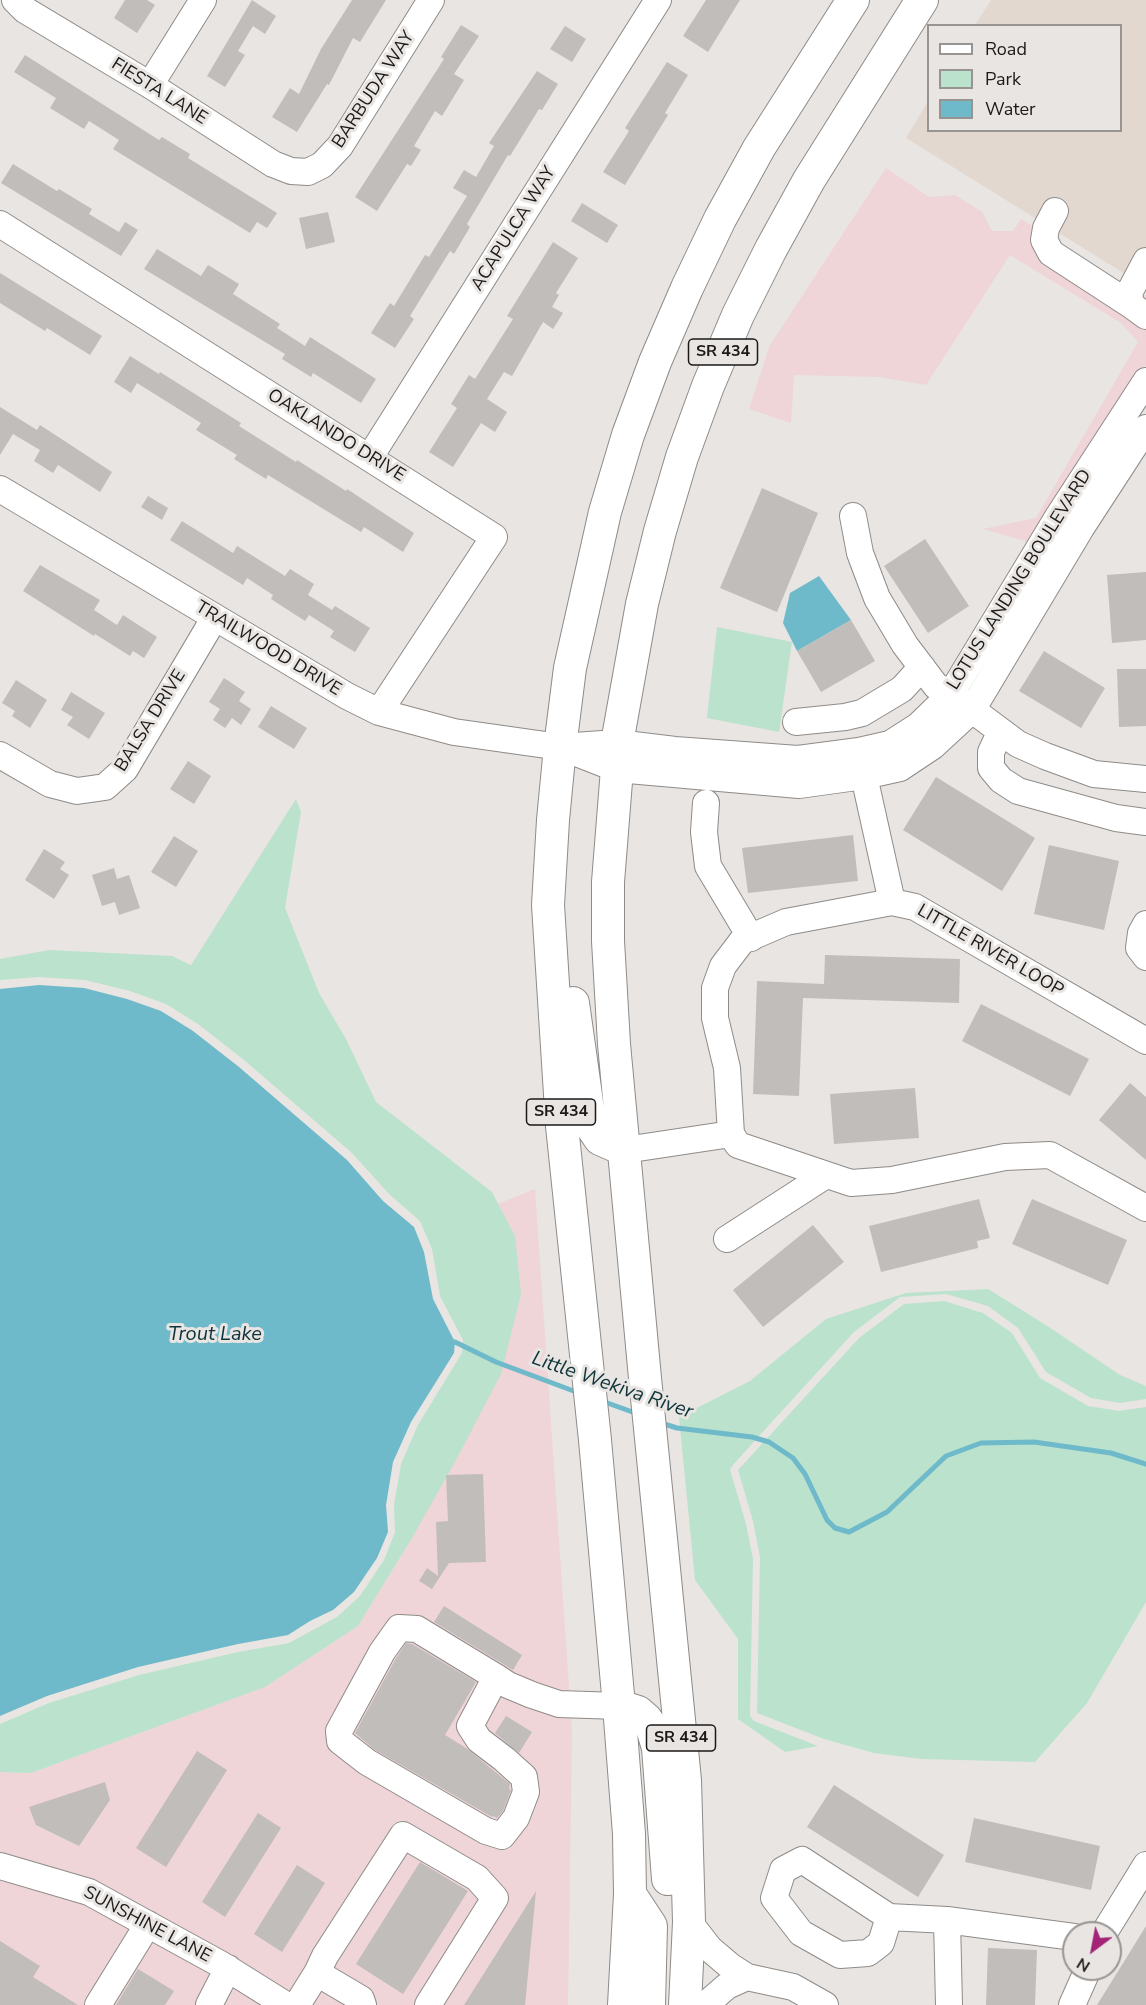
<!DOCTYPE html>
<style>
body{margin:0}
#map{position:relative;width:1146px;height:2005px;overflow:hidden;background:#e9e5e2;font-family:"Nunito Sans",sans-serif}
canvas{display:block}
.legend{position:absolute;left:927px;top:24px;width:195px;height:108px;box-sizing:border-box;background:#e9e5e2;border:2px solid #979492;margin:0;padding:8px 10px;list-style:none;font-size:18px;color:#1b1a19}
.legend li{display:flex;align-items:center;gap:12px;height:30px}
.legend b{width:30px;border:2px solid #979492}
.north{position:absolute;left:1062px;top:1921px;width:60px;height:60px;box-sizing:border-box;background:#e9e5e2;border:2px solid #979492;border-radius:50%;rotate:212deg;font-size:16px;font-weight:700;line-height:24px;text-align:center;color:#1b1a19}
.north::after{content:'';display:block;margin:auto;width:21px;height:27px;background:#a32476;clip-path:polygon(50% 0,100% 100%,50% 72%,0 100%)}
</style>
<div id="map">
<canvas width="1146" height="2005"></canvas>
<ul class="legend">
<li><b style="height:8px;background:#fff"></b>Road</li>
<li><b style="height:16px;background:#bbe2cd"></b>Park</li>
<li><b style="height:16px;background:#6eb9ca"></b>Water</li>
</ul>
<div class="north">N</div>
</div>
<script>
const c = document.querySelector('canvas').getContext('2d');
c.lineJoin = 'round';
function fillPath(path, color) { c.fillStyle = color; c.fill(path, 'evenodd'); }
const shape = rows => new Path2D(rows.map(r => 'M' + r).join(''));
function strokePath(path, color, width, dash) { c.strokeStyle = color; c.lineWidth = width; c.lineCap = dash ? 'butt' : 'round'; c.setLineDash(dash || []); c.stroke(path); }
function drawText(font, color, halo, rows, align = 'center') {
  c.font = font + ' "Nunito Sans",sans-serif'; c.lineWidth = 6; c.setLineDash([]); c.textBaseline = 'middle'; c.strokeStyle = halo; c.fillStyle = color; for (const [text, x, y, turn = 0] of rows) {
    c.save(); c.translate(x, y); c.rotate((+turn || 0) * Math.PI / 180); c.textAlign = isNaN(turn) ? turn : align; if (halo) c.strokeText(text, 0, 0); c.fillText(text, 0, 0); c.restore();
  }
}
fillPath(shape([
 [886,168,929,197,955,195,982,212,992,231,1013,231,1021,219,1146,297,1146,365,1032,543,983,529,1036,518,1138,342,1121,323,1010,255,926,385,879,377,794,375,791,423,749,409,770,345],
 [535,1189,572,1731,568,2005,304,2005,0,1856,0,1772,31,1773,265,1687,358,1626,412,1538,515,1236,498,1204],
 [0,1876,85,1901,267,2005,0,2005]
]), '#efd4d8');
fillPath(shape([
 [991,0,1146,0,1146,287,906,138,928,101,928,130,1120,130,1120,26,975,25]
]), '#e2d8d0');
fillPath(shape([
 [717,627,792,642,779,732,707,718],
 [296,799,301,812,285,908,319,993,346,1039,376,1102,492,1192,515,1236,521,1294,501,1374,456,1460,412,1538,358,1626,265,1687,31,1773,0,1772,0,1724,49,1703,139,1675,238,1652,289,1643,337,1617,360,1596,384,1560,395,1532,394,1505,401,1464,418,1425,462,1353,463,1340,440,1296,432,1249,420,1221,389,1194,352,1153,244,1060,198,1024,166,1004,130,991,85,980,39,977,0,980,0,959,49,950,172,956,191,965],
 [988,1289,1049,1327,1120,1375,1146,1386,1146,1399,1120,1403,1091,1398,1046,1372,1018,1328,988,1306,946,1294,900,1297,854,1332,759,1436,733,1465,730,1470,746,1524,753,1559,750,1716,754,1721,818,1746,785,1752,738,1719,738,1639,695,1580,679,1417,750,1381,826,1319,906,1293],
 [944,1301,983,1313,1012,1333,1040,1378,1088,1406,1119,1411,1146,1407,1146,1602,1087,1703,1035,1762,922,1759,874,1753,824,1739,757,1713,760,1557,753,1521,738,1470,859,1338,904,1304]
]), '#bbe2cd');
fillPath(shape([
 [819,576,851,620,797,651,783,623,790,593],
 [39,985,84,988,127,999,161,1011,193,1031,239,1067,347,1160,383,1201,414,1227,424,1252,433,1299,455,1342,454,1353,411,1422,393,1462,386,1505,388,1532,377,1558,354,1592,333,1610,310,1621,288,1635,238,1644,138,1667,47,1696,0,1716,0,989]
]), '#6eb9ca');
strokePath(shape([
 [448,1342,455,1342,496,1362,579,1393],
 [602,1401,638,1414],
 [661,1423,677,1428,752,1437,769,1442,793,1458,805,1474,827,1520,835,1528,849,1532,887,1512,946,1456,981,1443,1034,1442,1111,1453,1146,1464]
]), '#6eb9ca', 5);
fillPath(shape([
 [125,0,147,0,155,5,137,33,114,18],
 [252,0,276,16,265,34,253,26,238,51,245,55,225,87,207,76],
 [352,0,386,0,360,42,353,38,329,85,327,84,297,132,272,117,290,88,299,94,321,49],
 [706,0,740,0,708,52,683,36],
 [461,25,479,36,454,74,464,80,442,116,435,111,414,146,421,150,411,166,407,164,377,211,355,197,444,59,441,57],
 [565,26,586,39,572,62,550,49],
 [25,55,159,140,162,137,190,154,188,158,277,213,267,228,257,222,250,233,113,149,119,140,89,121,84,129,50,108,56,98,14,72],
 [667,62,688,75,665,113,668,115,625,185,603,172,629,131,625,128],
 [537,71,558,84,542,110,539,109,510,156,508,155,467,224,470,227,454,254,450,251,410,316,414,319,395,348,371,333,390,303,394,306,425,255,429,257,467,196,453,188,464,170,476,177,494,146,489,143],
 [13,164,57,191,59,189,92,209,89,214,119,232,125,222,138,230,121,256,1,183],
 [582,203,618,225,607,243,571,221],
 [328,212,335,242,306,249,299,218],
 [553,242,578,258,556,293,559,295,552,307,563,313,553,329,543,322,512,376,504,372,487,399,507,412,495,432,481,423,453,467,429,452,457,408,451,404,469,375,475,379,513,319,507,316],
 [157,249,201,276,208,265,239,284,233,294,280,324,277,328,305,346,310,337,376,379,361,403,313,373,311,377,282,359,285,354,144,269],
 [0,273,102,336,90,355,47,328,45,331,0,303],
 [130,356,159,374,160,372,241,423,239,426,296,462,297,460,346,491,347,489,414,533,403,552,364,527,361,532,268,475,266,479,234,459,237,455,196,430,201,423,137,383,131,393,114,382],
 [0,407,37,430,40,425,112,472,100,492,58,465,53,473,34,461,40,450,13,434,0,455],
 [762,488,818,513,777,612,720,588],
 [148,496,168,508,162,520,141,507],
 [182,521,233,553,237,546,285,576,290,569,314,584,308,595,332,610,335,606,370,628,355,652,330,637,334,631,309,615,305,621,271,599,273,595,247,578,243,585,170,540],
 [925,539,969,606,928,633,884,566],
 [40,565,100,600,94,610,117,625,123,615,157,637,144,658,133,651,130,656,95,634,94,636,23,591],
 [1146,572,1146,640,1112,643,1107,575],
 [851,620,875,661,821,692,797,651],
 [1044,651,1105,688,1081,728,1019,691],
 [1117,669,1146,669,1146,726,1119,727],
 [224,678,245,692,239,701,251,709,241,725,232,718,225,728,213,720,220,709,209,702],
 [16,680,47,700,30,728,12,716,15,711,2,703],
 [71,692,105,713,89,739,67,725,73,717,61,710],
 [271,706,307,728,294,749,258,727],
 [188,761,211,776,194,804,170,789],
 [936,777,1035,838,1002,891,903,830],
 [853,835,858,881,748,893,742,848],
 [174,836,198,851,176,887,151,872],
 [1049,845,1119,861,1104,930,1034,914],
 [44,849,65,862,60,869,69,875,54,899,25,880],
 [114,868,117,879,129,875,140,908,119,915,115,902,102,906,92,875],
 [825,955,960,959,959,1003,803,998,799,1096,753,1094,757,981,824,984],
 [981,1004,1089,1059,1070,1096,962,1041],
 [1130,1083,1146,1097,1146,1160,1099,1120],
 [915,1088,919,1138,834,1144,830,1094],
 [979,1199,990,1238,977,1241,978,1248,881,1272,869,1226],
 [1032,1199,1127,1240,1108,1285,1012,1244],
 [813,1225,844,1262,763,1327,733,1290],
 [483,1474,486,1562,449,1563,432,1589,419,1581,427,1568,438,1576,436,1522,448,1521,446,1475],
 [444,1606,522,1655,513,1670,434,1622],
 [406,1643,412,1644,476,1682,445,1735,466,1748,510,1784,509,1789,511,1790,503,1811,497,1818,493,1816,492,1817,375,1750,355,1733,395,1660],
 [506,1716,532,1732,519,1753,495,1733],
 [197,1751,227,1770,166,1867,136,1848],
 [105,1782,110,1800,79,1846,36,1825,29,1807],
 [834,1785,944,1855,918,1897,807,1827],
 [258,1813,281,1828,225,1917,202,1902],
 [974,1818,1100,1846,1091,1890,965,1862],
 [420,1862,468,1891,403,1994,356,1964],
 [297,1865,325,1883,282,1952,254,1934],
 [536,1891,525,2005,464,2005],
 [1146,1926,1146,2005,1097,2005,1120,1968],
 [0,1941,40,1966,33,1977,78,2005,0,2005],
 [988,1948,1037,1950,1035,2005,986,2005],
 [138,1969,174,1991,165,2005,116,2005]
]), '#c1bdbb');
const minor = shape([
 [15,0,25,10,150,85,273,164,291,171,308,172,322,165,340,146,431,0],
 [150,85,203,0],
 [1055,211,1046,228,1044,240,1051,253,1131,305],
 [0,224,494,537,379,712],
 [1146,261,1129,293,1131,305,1146,316],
 [370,457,658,0],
 [0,489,347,696,379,712,454,732,560,747,617,743,675,750,798,759,859,751,890,744,918,726,951,694,1059,515,1146,381],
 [853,516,860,553,877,598,905,645,936,686,951,694,1018,744,1045,756,1094,774,1146,779],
 [796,722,845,717,862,713,902,689,922,667],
 [1000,733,991,752,991,768,1001,780,1018,791,1116,818,1146,822],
 [566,749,617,769,799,785,864,776,900,768,933,746,972,710,1081,528,1146,428],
 [0,755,50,784,77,791,105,787,125,769,215,617],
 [864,776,892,902],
 [706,803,704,832,708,866,751,938],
 [1146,924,1141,933,1139,948,1146,957],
 [1146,1041,915,907,892,902,786,922,742,941,723,966,715,988,715,1018,727,1068,731,1134,738,1145,851,1183,892,1180,1005,1157,1050,1155,1146,1208],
 [625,1150,731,1134],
 [727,1239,826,1175],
 [496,1677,470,1726,479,1740,504,1759,524,1777,526,1792,516,1818,502,1836,486,1831,367,1762,340,1741,339,1731,382,1652,399,1628,417,1629,458,1654,496,1677,508,1685,532,1695,559,1704,619,1706],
 [0,1866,89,1892,222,1965,286,2005],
 [889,1917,881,1943,868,1953,840,1955,801,1933,774,1898,783,1870,802,1860,889,1917,947,1920,1074,1937],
 [947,1920,949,2005],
 [689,1922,710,1949,730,1966,747,1977,793,1987,825,2005],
 [1104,1933,1146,1865],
 [317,1973,325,1956,403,1835,477,1878,495,1898,428,2005],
 [98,2005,148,1924],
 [209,2005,228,1968],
 [297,2005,317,1973,361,1999,363,2005],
 [705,2005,727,1986,747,1977],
 [1072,2005,1088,1969]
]);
const major = shape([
 [573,1003,590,1124,600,1139,625,1150],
 [619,1706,638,1712,646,1719,652,1728,658,1748,668,1879],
 [630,1894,651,1926,649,2005],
 [624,2005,630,1894,629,1834,619,1706,595,1440,562,1126,548,905,553,820,560,747,570,668,605,512,628,435,655,362,687,288,720,219,759,148,853,0],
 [685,2005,689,1922,685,1780,645,1378,614,1044,608,941,608,882,617,769,617,743,642,604,660,531,682,457,708,386,738,315,771,249,809,180,922,0]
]);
strokePath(minor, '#8e8b88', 28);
strokePath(major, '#8e8b88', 34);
strokePath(minor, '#fff', 26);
strokePath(major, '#fff', 32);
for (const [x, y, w] of [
 [723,352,69],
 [561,1112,69],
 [681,1738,69]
]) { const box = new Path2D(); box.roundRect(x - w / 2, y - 13, w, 26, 4.5); c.fillStyle = '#e9e5e2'; c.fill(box); strokePath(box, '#1b1a19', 1.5); }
drawText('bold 16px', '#1b1a19', null, [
 ["SR 434",723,352],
 ["SR 434",561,1112],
 ["SR 434",681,1738]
]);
drawText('18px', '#1b1a19', '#e9e5e2', [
 ["BARBUDA WAY",374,90,-57],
 ["FIESTA LANE",159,92,32],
 ["ACAPULCA WAY",514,229,-58],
 ["OAKLANDO DRIVE",336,436,32],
 ["LOTUS LANDING BOULEVARD",1020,580,-58],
 ["TRAILWOOD DRIVE",268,649,31],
 ["BALSA DRIVE",151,721,-58],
 ["LITTLE RIVER LOOP",990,951,30],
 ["SUNSHINE LANE",147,1925,28]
]);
drawText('italic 20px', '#0e333b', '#e9e5e2', [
 ["Trout Lake",215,1335],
 ["Little Wekiva River",612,1386,19]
]);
</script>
